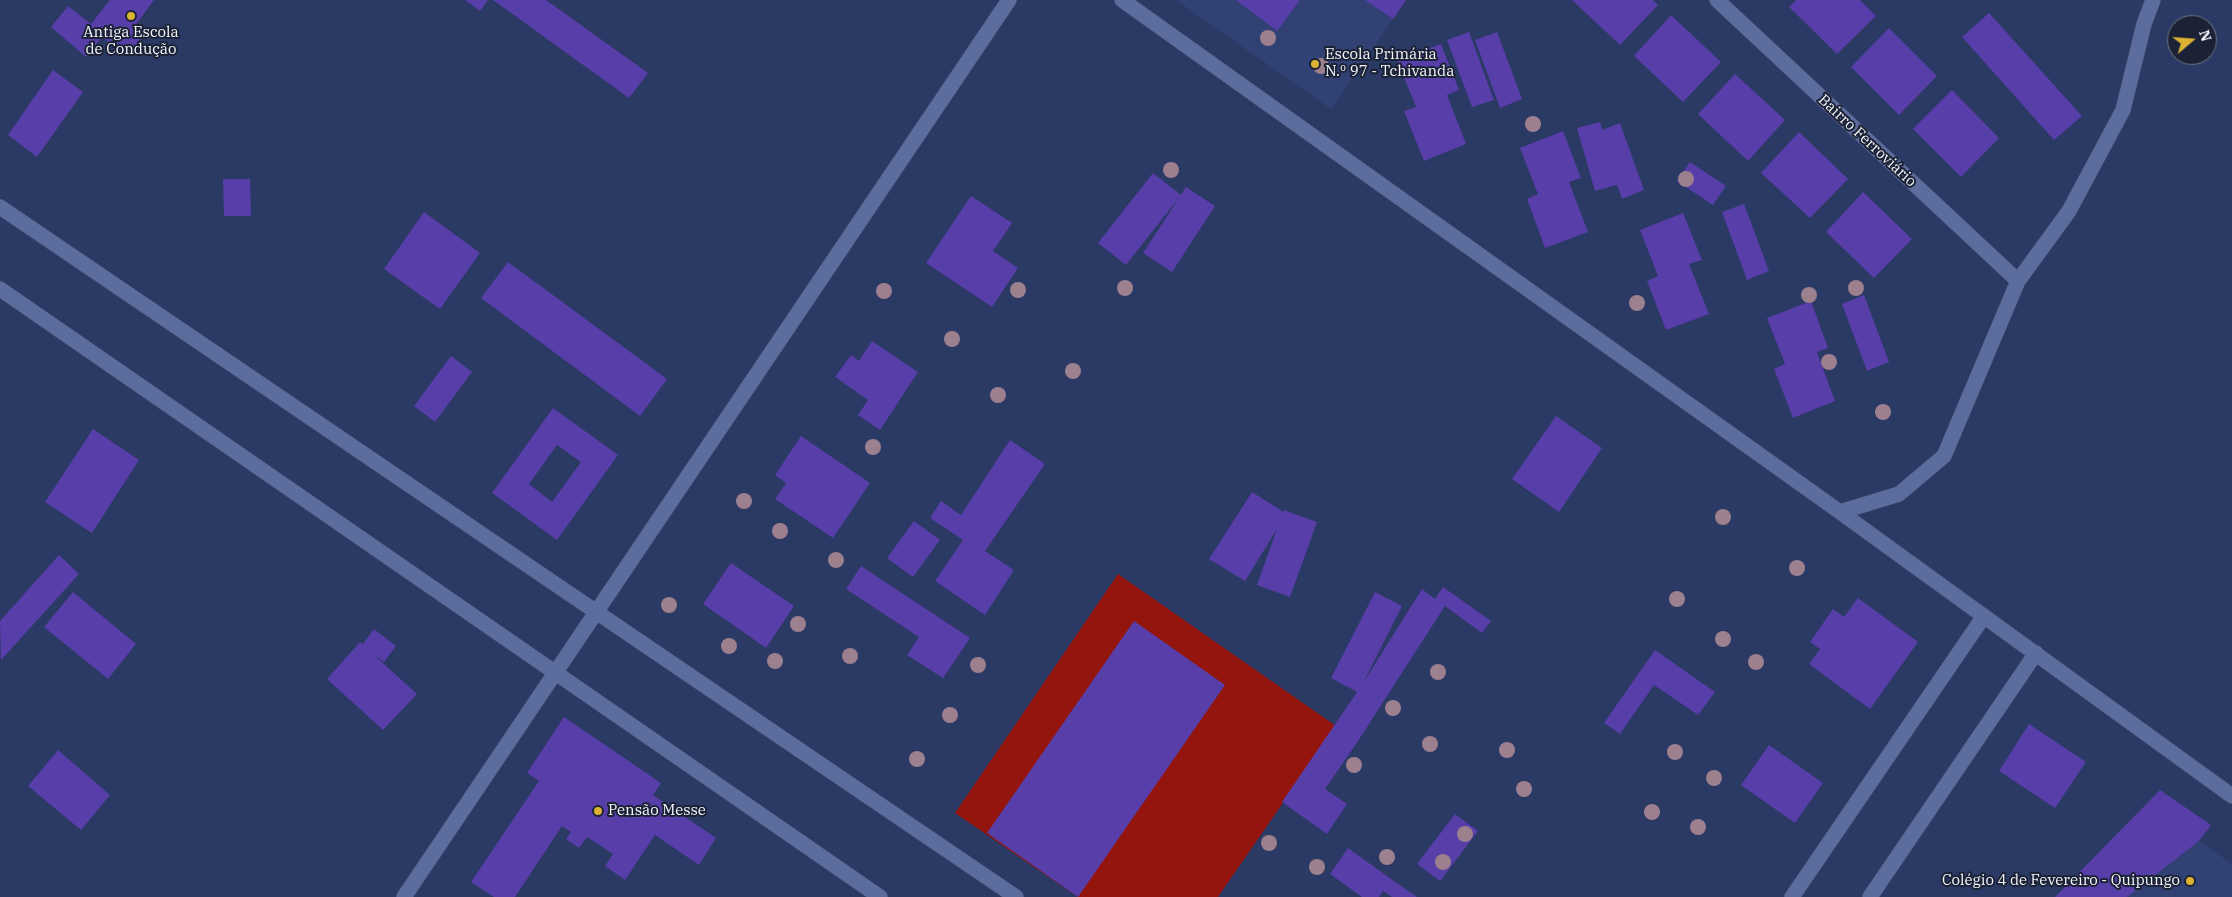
<!DOCTYPE html>
<meta charset="utf-8">
<style>
body{margin:0}
#map{position:relative;width:2232px;height:897px;overflow:hidden;background:#2b3965;font-family:"IBM Plex Serif",serif}
canvas{display:block}
.north{position:absolute;left:2167px;top:15px;width:50px;height:50px;box-sizing:border-box;background:#1b2236;border:1px solid #717685;border-radius:50%;rotate:72deg;font-size:14px;font-weight:700;line-height:20px;text-align:center;color:#f3f5fb}
.north::after{content:'';display:block;margin:auto;width:18px;height:22px;background:#dcb233;clip-path:polygon(50% 0,100% 100%,50% 72%,0 100%)}
</style>
<div id="map">
<canvas width="2232" height="897"></canvas>
<div class="north">N</div>
</div>
<script>
const c = document.querySelector('canvas').getContext('2d');
c.lineJoin = 'round';
function fillPath(path, color) { c.fillStyle = color; c.fill(path, 'evenodd'); }
const shape = rows => new Path2D(rows.map(r => 'M' + r).join(''));
function strokePath(path, color, width, dash) { c.strokeStyle = color; c.lineWidth = width; c.lineCap = dash ? 'butt' : 'round'; c.setLineDash(dash || []); c.stroke(path); }
function drawText(font, color, halo, rows, align = 'center') {
  c.font = font + ' "IBM Plex Serif",serif'; c.lineWidth = 4; c.setLineDash([]); c.textBaseline = 'middle'; c.strokeStyle = halo; c.fillStyle = color; for (const [text, x, y, turn = 0] of rows) {
    c.save(); c.translate(x, y); c.rotate((+turn || 0) * Math.PI / 180); c.textAlign = isNaN(turn) ? turn : align; if (halo) c.strokeText(text, 0, 0); c.fillText(text, 0, 0); c.restore();
  }
}
fillPath(shape([
 [1176,0,1406,0,1331,109],
 [2199,841,2232,864,2232,897,2127,897]
]), '#324174');
fillPath(shape([
 [1118,574,1336,726,1218,897,1078,897,955,813]
]), '#94150e');
fillPath(shape([
 [110,0,154,0,134,27,144,34,127,57,102,37,86,57,51,27,68,6,91,24],
 [465,0,488,0,480,11],
 [493,0,546,0,648,73,629,98],
 [1236,0,1300,0,1277,31],
 [1365,0,1406,0,1393,19],
 [1572,0,1653,0,1658,5,1620,45],
 [1796,0,1860,0,1876,16,1837,54,1789,7],
 [1989,13,2082,116,2054,140,1962,37],
 [1671,15,1721,62,1683,102,1634,56],
 [1889,28,1937,76,1899,115,1851,67],
 [1469,32,1494,100,1472,107,1447,40],
 [1497,32,1522,99,1500,108,1475,40],
 [1441,44,1459,90,1447,95,1466,144,1424,161,1404,111,1416,107,1397,60],
 [53,70,83,92,37,157,8,135],
 [1735,74,1785,120,1748,161,1698,114],
 [1952,90,1999,138,1961,177,1913,129],
 [1600,122,1602,130,1620,123,1644,190,1622,199,1617,185,1595,191,1577,128],
 [1563,131,1581,178,1569,182,1588,232,1545,248,1527,199,1538,194,1520,148],
 [1799,132,1848,179,1810,218,1761,173],
 [1690,162,1726,186,1713,205,1677,181],
 [1153,173,1181,195,1126,265,1098,243],
 [223,179,250,179,251,216,224,216],
 [1186,187,1215,206,1172,272,1143,253],
 [1863,192,1912,239,1874,278,1826,232],
 [971,196,1012,223,993,251,1018,268,992,307,926,263],
 [1744,204,1769,271,1747,280,1722,212],
 [424,212,480,253,440,309,384,269],
 [1683,213,1702,260,1689,264,1709,314,1666,330,1647,281,1658,276,1640,230],
 [508,262,667,379,640,416,481,298],
 [1864,295,1889,362,1867,371,1842,304],
 [1811,301,1828,348,1817,352,1835,401,1793,418,1774,369,1785,364,1767,318],
 [872,341,918,372,880,430,858,415,868,400,835,377,851,355,859,361],
 [451,356,472,372,435,422,414,406],
 [553,408,618,455,557,540,492,493],
 [557,445,581,462,552,502,529,484],
 [1556,416,1602,448,1559,512,1512,479],
 [93,429,139,460,92,533,45,502],
 [801,436,870,483,833,538,775,499,786,483,775,475],
 [1010,440,1045,464,985,551,1014,570,985,615,935,581,963,540,930,518,941,501,961,515],
 [1252,492,1284,512,1284,510,1317,522,1290,597,1257,585,1277,529,1245,581,1209,559],
 [914,521,940,540,913,577,887,558],
 [59,555,79,574,1,660,0,621],
 [731,563,794,606,766,648,703,604],
 [861,566,970,638,943,678,907,655,919,637,846,589],
 [1443,587,1491,621,1482,633,1445,606,1358,741,1325,789,1347,804,1327,834,1282,802,1357,692,1331,678,1375,592,1402,606,1363,683,1422,589,1435,599],
 [73,592,136,644,108,679,44,627],
 [1858,598,1918,642,1870,709,1809,664,1820,649,1810,642,1833,609,1844,617],
 [1134,621,1225,685,1078,897,987,833],
 [374,629,396,646,384,662,373,654,417,694,383,730,327,679,360,642,363,644],
 [1655,650,1715,692,1698,715,1654,685,1620,734,1604,723],
 [564,717,661,783,653,795,716,838,699,865,655,835,625,880,605,866,613,854,587,837,579,848,566,839,571,832,562,826,515,897,494,897,471,882,539,781,527,773],
 [2029,724,2086,762,2055,808,1999,771],
 [1769,745,1823,783,1795,823,1741,785],
 [58,750,110,795,81,830,28,786],
 [2160,790,2211,825,2199,841,2127,897,2055,897],
 [1455,814,1478,831,1440,881,1417,864],
 [1348,848,1391,879,1417,897,1392,897,1383,891,1379,897,1362,897,1330,874]
]), '#573ea8');
const minor = shape([
 [1122,0,1840,512,2232,796],
 [1717,0,2018,281],
 [0,207,1016,897],
 [0,289,880,897],
 [1840,512,1899,494,1944,456,2018,281,2069,211,2123,110,2144,24,2153,0],
 [404,897,1009,0],
 [1792,897,1984,616],
 [1870,897,2036,653]
]);
strokePath(minor, '#454e6f', 16);
strokePath(minor, '#5c6c9c', 15);
c.fillStyle = '#9d808e';
for (const [x, y] of [
 [1268,38],
 [1321,66],
 [1533,124],
 [1171,170],
 [1686,179],
 [1125,288],
 [1856,288],
 [1018,290],
 [884,291],
 [1809,295],
 [1637,303],
 [952,339],
 [1829,362],
 [1073,371],
 [998,395],
 [1883,412],
 [873,447],
 [744,501],
 [1723,517],
 [780,531],
 [836,560],
 [1797,568],
 [1677,599],
 [669,605],
 [798,624],
 [1723,639],
 [729,646],
 [850,656],
 [775,661],
 [1756,662],
 [978,665],
 [1438,672],
 [1393,708],
 [950,715],
 [1430,744],
 [1507,750],
 [1675,752],
 [917,759],
 [1354,765],
 [1714,778],
 [1524,789],
 [1652,812],
 [1698,827],
 [1465,834],
 [1269,843],
 [1387,857],
 [1443,862],
 [1317,867]
]) { c.beginPath(); c.arc(x, y, 8, 0, 2 * Math.PI); c.fill(); }
for (const [x, y, r, color] of [
 [131,16,5,"#dcb233"],
 [1315,64,5,"#dcb233"],
 [598,811,5,"#dcb233"],
 [2190,881,5,"#dcb233"]
]) { const dot = new Path2D(); dot.arc(x, y, r, 0, 2 * Math.PI); c.fillStyle = color; c.fill(dot); strokePath(dot, '#1b2236', 2); }
drawText('15px', '#f3f5fb', '#1b2236', [
 ["Antiga Escola",131,33,"center"],
 ["de Condução",131,50,"center"],
 ["Escola Primária",1325,55],
 ["N.º 97 - Tchivanda",1325,72],
 ["Pensão Messe",608,811],
 ["Colégio 4 de Fevereiro - Quipungo",2180,881,"right"]
], 'left');
drawText('15px', '#f3f5fb', '#1b2236', [
 ["Bairro Ferroviário",1867,141,43]
]);
</script>
